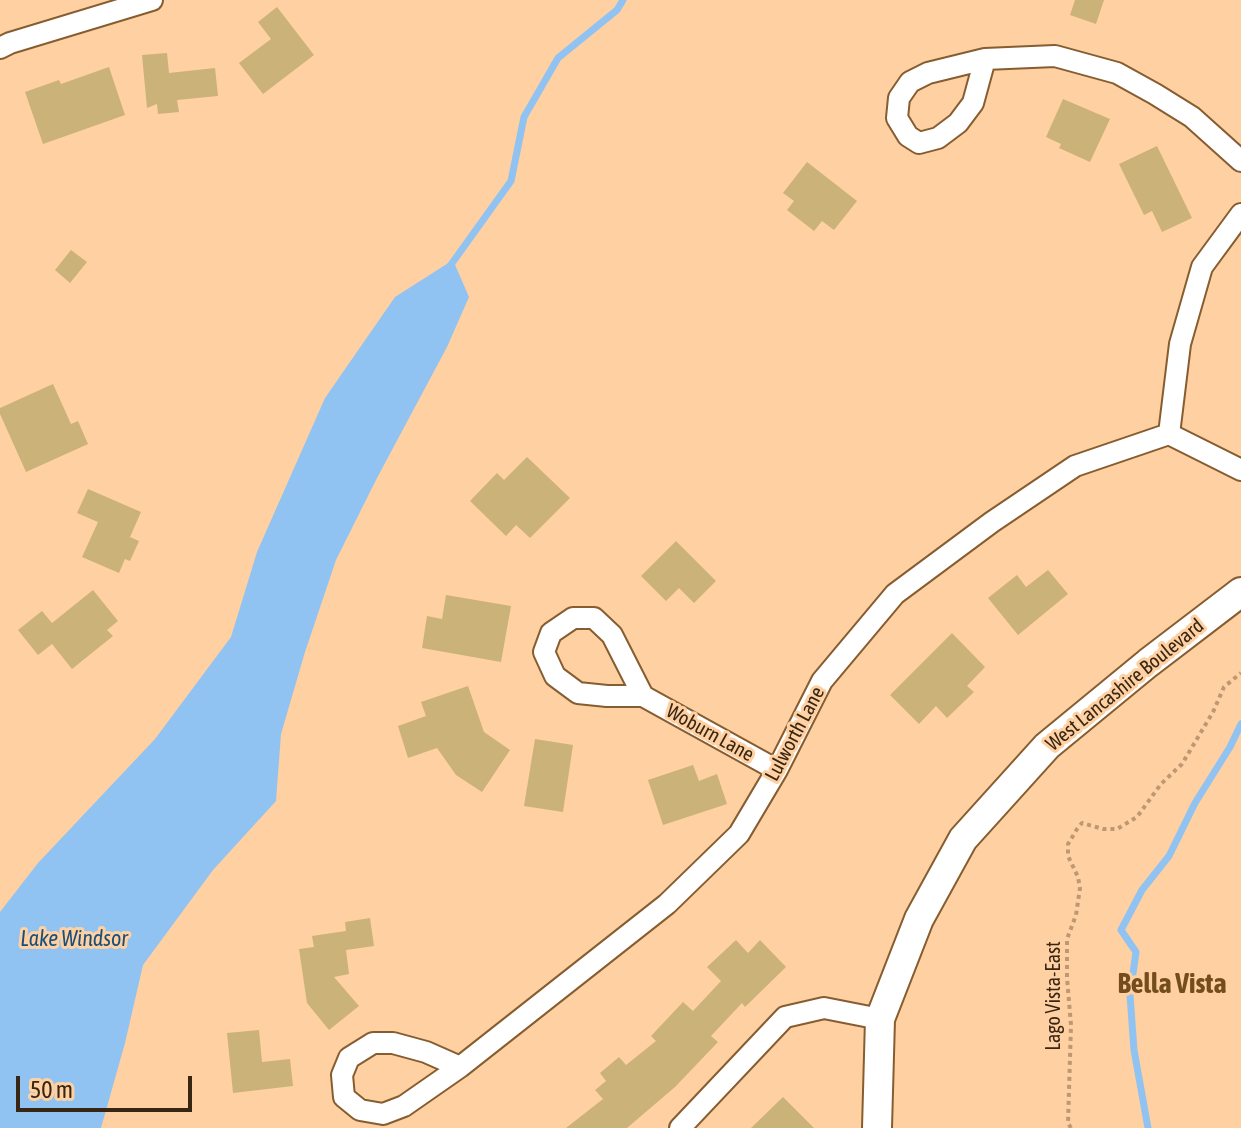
<!DOCTYPE html>
<style>
body{margin:0}
#map{position:relative;width:1241px;height:1128px;overflow:hidden;background:#ffd0a1;font-family:"Asap Condensed",sans-serif}
canvas{display:block}
.scale{position:absolute;left:16px;top:1076px;width:176px;height:36px;box-sizing:border-box;border:4px solid #372613;border-top:0;padding-left:10px;font-size:24px;line-height:28px;white-space:nowrap;color:#372613;-webkit-text-stroke:6px #ffd0a1;paint-order:stroke}
</style>
<div id="map">
<canvas width="1241" height="1128"></canvas>
<div class="scale">50 m</div>
</div>
<script>
const c = document.querySelector('canvas').getContext('2d');
c.lineJoin = 'round';
function fillPath(path, color) { c.fillStyle = color; c.fill(path, 'evenodd'); }
const shape = rows => new Path2D(rows.map(r => 'M' + r).join(''));
function strokePath(path, color, width, dash) { c.strokeStyle = color; c.lineWidth = width; c.lineCap = dash ? 'butt' : 'round'; c.setLineDash(dash || []); c.stroke(path); }
function drawText(font, color, halo, rows, align = 'center') {
  c.font = font + ' "Asap Condensed",sans-serif'; c.lineWidth = 6; c.setLineDash([]); c.textBaseline = 'middle'; c.strokeStyle = halo; c.fillStyle = color; for (const [text, x, y, turn = 0] of rows) {
    c.save(); c.translate(x, y); c.rotate((+turn || 0) * Math.PI / 180); c.textAlign = isNaN(turn) ? turn : align; if (halo) c.strokeText(text, 0, 0); c.fillText(text, 0, 0); c.restore();
  }
}
fillPath(shape([
 [453,260,469,297,447,347,377,478,336,560,305,652,281,734,276,801,213,870,143,965,125,1043,101,1128,0,1128,0,912,38,863,155,739,231,637,257,552,325,398,395,297]
]), '#90c3f1');
strokePath(shape([
 [450,266,511,181,524,117,558,58,617,10,623,0],
 [1148,1128,1134,1050,1130,995,1136,952,1121,930,1142,890,1169,856,1195,803,1230,747,1241,724]
]), '#90c3f1', 7);
fillPath(shape([
 [1075,0,1104,0,1096,24,1070,15],
 [277,7,314,55,263,94,239,63,271,39,258,22],
 [167,53,169,73,215,68,218,96,177,100,179,112,158,114,157,104,147,108,142,55],
 [109,67,125,115,43,144,25,92,59,80,61,84],
 [1063,99,1110,119,1090,162,1059,148,1061,144,1046,137],
 [1157,146,1192,218,1162,232,1152,211,1144,215,1119,164],
 [807,162,857,201,834,230,822,221,814,231,787,210,794,201,783,193],
 [71,250,87,262,70,283,55,270],
 [53,384,71,424,78,421,88,444,26,472,0,414,0,408],
 [527,457,570,498,530,538,516,525,506,536,470,501,497,473,504,480],
 [88,489,141,512,130,537,139,541,130,561,125,559,119,573,82,557,98,522,77,513],
 [676,541,716,581,694,603,679,588,666,601,641,576],
 [1048,570,1068,594,1018,635,988,598,1017,575,1026,587],
 [93,590,118,621,107,630,113,636,72,669,52,644,38,655,18,630,42,611,52,623],
 [446,595,511,606,501,662,422,648,427,616,442,619],
 [952,633,985,667,967,686,974,692,947,718,936,706,919,724,890,695],
 [468,686,484,732,510,750,482,792,456,775,437,748,408,758,398,726,426,716,421,702],
 [535,739,573,745,563,812,524,806],
 [693,765,699,781,717,774,727,804,663,825,648,780],
 [370,918,374,946,346,950,349,974,334,977,359,1006,329,1030,307,1003,299,949,314,947,312,936,346,931,345,922],
 [736,940,748,953,760,940,786,967,745,1007,742,1003,711,1036,718,1042,675,1087,627,1128,566,1128,603,1099,595,1090,606,1081,600,1073,619,1057,626,1065,656,1041,651,1036,683,1002,693,1011,721,981,707,967],
 [259,1030,262,1062,290,1059,293,1086,233,1093,227,1033],
 [783,1097,814,1128,751,1128]
]), '#cbb278');
const minor = shape([
 [0,48,10,43,152,0],
 [985,59,973,103,958,123,938,138,919,143,908,136,897,118,899,98,910,82,928,73,985,59,1055,56,1117,73,1155,94,1192,117,1241,161],
 [1169,434,1180,344,1202,267,1241,214],
 [643,696,607,696,578,693,555,676,544,652,551,633,573,618,594,618,612,635,643,696,777,770],
 [460,1067,426,1052,393,1043,373,1043,349,1058,342,1075,344,1097,360,1110,383,1114,404,1106,460,1067,667,904,739,834,777,770,822,681,895,594,992,522,1075,466,1169,434,1241,470],
 [680,1128,785,1017,824,1008,880,1019]
]);
const secondary = shape([
 [877,1128,880,1019,919,919,963,839,1047,746,1148,663,1241,592]
]);
strokePath(minor, '#865d30', 24);
strokePath(secondary, '#865d30', 32);
strokePath(shape([
 [1071,1128,1068,1123,1071,1025,1067,978,1067,939,1076,915,1080,888,1078,877,1068,856,1068,844,1077,829,1082,823,1103,829,1117,829,1137,817,1161,784,1182,764,1213,712,1224,687,1241,673]
]), '#bd9872', 4, [4, 4]);
strokePath(minor, '#fff', 20);
strokePath(secondary, '#fff', 28);
drawText('20px', '#372613', '#ffd0a1', [
 ["West Lancashire Boulevard",1125,685,-39],
 ["Woburn Lane",710,733,29],
 ["Lulworth Lane",795,734,-62],
 ["Lago Vista-East",1054,996,-90]
]);
drawText('italic 22px', '#184f7a', '#ffd0a1', [
 ["Lake Windsor",74,939]
]);
drawText('bold 28px', '#744d1f', '#ffd0a1', [
 ["Bella Vista",1172,984]
]);
</script>
